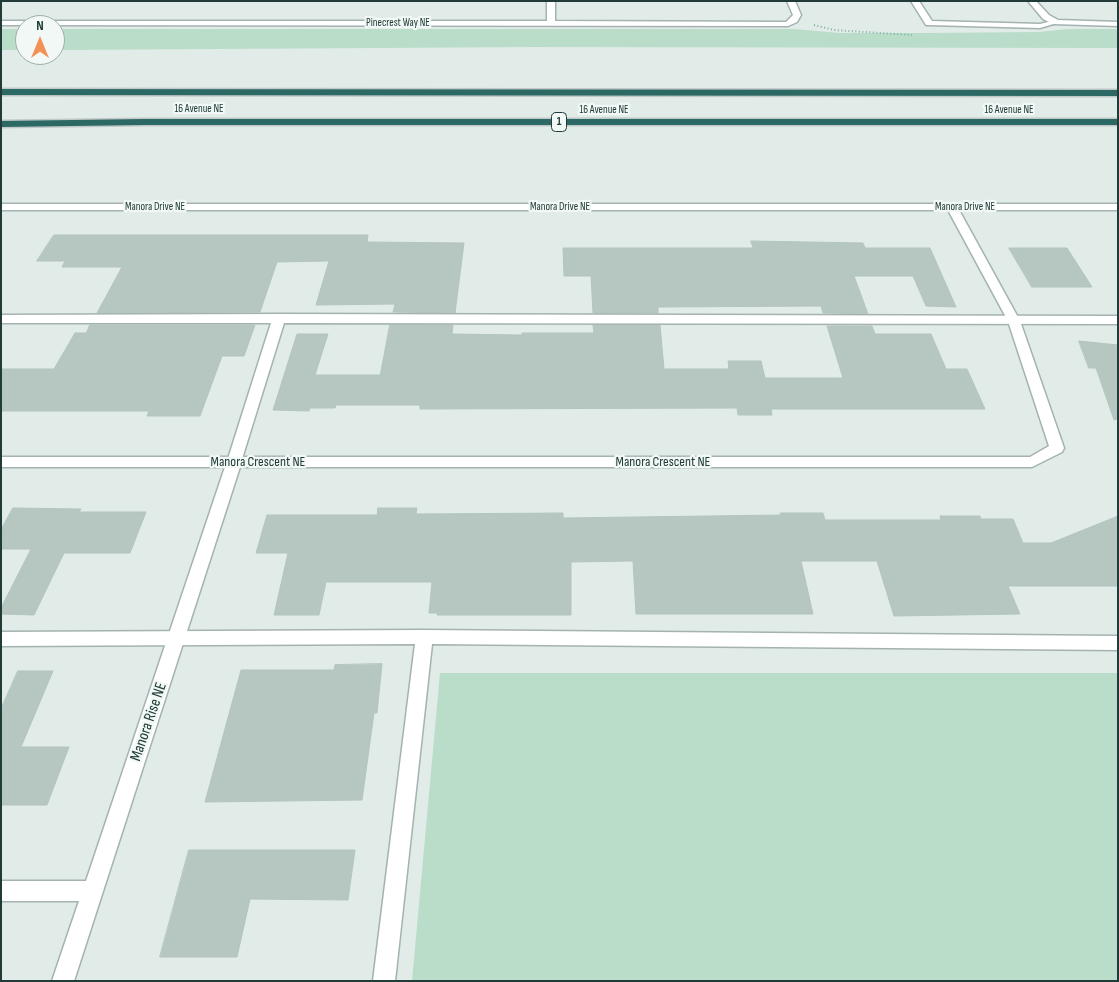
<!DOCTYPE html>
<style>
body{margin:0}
#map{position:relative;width:1119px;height:982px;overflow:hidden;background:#e1ebe8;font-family:"Sofia Sans Condensed",sans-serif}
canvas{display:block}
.frame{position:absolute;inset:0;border:2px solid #213c38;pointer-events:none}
.north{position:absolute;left:15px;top:15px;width:50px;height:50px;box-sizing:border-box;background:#f1f8f5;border:1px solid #9eada9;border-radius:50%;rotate:0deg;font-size:14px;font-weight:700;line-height:20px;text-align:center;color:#213c38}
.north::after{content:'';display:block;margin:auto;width:18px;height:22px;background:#f39257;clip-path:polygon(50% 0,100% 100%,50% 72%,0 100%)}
</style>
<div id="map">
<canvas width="1119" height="982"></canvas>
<div class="frame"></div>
<div class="north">N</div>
</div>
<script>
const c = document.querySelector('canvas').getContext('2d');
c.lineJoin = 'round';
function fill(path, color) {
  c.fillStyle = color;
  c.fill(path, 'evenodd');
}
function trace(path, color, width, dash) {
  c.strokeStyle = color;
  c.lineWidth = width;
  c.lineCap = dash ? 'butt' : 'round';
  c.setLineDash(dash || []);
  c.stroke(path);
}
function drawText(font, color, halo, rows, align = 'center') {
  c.font = font + ' "Sofia Sans Condensed",sans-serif';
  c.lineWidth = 4.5;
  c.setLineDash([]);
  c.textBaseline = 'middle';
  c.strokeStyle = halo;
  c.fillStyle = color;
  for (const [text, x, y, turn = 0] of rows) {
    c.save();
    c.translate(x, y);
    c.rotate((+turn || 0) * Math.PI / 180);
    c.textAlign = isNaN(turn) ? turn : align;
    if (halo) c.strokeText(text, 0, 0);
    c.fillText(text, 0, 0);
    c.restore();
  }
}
fill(new Path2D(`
 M1,29h24v21h-24z
 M55,29h739l45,4h91l109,-1 29,-3h50v19l-583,-1 -480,3z
 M440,673h678v308h-706z`), '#b9ddc8');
const building = new Path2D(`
 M54,235h314l-1,7 97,1 -9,70 -62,-1 2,-8 -79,1 13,-44 -52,1 -17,50 -163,1 25,-46h-60l3,-6h-28z
 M751,241l112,2 2,5h65l26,59 -30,-1 -13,-30h-59l14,38 -45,-1 -2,-7 -163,1v6h-65l-2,-37h-27l-1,-28h190z
 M1009,248h58l25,39h-60z
 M90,325h165l-11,31h-22l-22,60h-53l2,-5h-148v-42h53l21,-36h11z
 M390,325h63l-1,9 70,1v-2h72l-1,-8h67l4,44h65l-1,-8h33l4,17h78l-16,-52h45l3,8h56l15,35h21l18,40h-214l1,6h-34l-1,-7 -317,1v-4h-84l-1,3h-25l-1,3 -36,-1 24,-76h31l-13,41h65z
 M1079,341l39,4v74l-4,1 -18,-52h-7z
 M13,508l68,1 -2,3h67l-16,41h-66l-30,62 -33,-1v-6l30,-59h-30v-19z
 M378,508h39l-1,6 147,-1v5l218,-3 -1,-2h43l2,7h116l-1,-4h40l1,3h32l10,24h28l67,-27v70h-110l12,28 -126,2 -17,-55h-76l12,53h-177l-3,-53 -62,1v53h-134l1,-2h-9l3,-31h-106l-7,33h-45l14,-62h-32l11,-38h110z
 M382,664l-5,49h-3l-12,87 -157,2 36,-132h93l1,-5z
 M18,671h35l-32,76h48l-22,58h-46v-96z
 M189,850h166l-7,50 -98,-1 -13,58h-77z`);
fill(building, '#b6c6c1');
trace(building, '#b3c5c0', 1);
const lane = new Path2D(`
 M911,1h8l13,20 108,3 16,-4 4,2 -20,6 -111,-3h-3z
 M279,314l839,2v8l-834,-1 -43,139 -2,4 -5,1 -5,-1 -2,-4 44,-139h-270v-8z
 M424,630l694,6v14l-686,-6 -37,337h-22l42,-337 -414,2v-14z`);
const street = new Path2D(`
 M547,1h8v20l231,1 7,-7 -6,-14h8l6,14 -4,7 -9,4 -787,-1v-4h546z
 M1028,1h8l13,14 9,5 60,2v4l-65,-2 -10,-5z
 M1,204h1117v6h-159l61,111 44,127 -2,4 -30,15h-792l-166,514h-22l27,-80h-78v-20h85l139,-414h-224v-10h1029l19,-11 -41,-125 -60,-111h-947z`);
const highway = new Path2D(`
 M1,89l1117,1v6l-1117,-1z
 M144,119h974v6h-974l-143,2v-6z`);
trace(lane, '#a4b3b0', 3);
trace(street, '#a4b3b0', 3);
trace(highway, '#c1c8c7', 3);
trace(new Path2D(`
 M814,25l20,5 78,5`), '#81afa7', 2, [1, 2.5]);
fill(lane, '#fff');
fill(street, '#fff');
fill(highway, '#2c6964');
drawText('11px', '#213c38', '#f1f8f5', [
 ["Pinecrest Way NE",398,23],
 ["16 Avenue NE",199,109],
 ["16 Avenue NE",604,110],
 ["16 Avenue NE",1009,110],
 ["Manora Drive NE",155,207],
 ["Manora Drive NE",560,207],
 ["Manora Drive NE",965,207]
]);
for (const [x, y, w] of [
 [559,122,15]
]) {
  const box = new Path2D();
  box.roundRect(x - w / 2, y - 9.5, w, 19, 4);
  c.fillStyle = '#f1f8f5';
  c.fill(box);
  trace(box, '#213c38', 1);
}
drawText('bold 12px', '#213c38', null, [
 ["1",559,122]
]);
drawText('14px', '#213c38', '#f1f8f5', [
 ["Manora Crescent NE",258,462],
 ["Manora Crescent NE",663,462]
]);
drawText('16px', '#213c38', '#f1f8f5', [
 ["Manora Rise NE",149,722,-71]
]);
</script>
